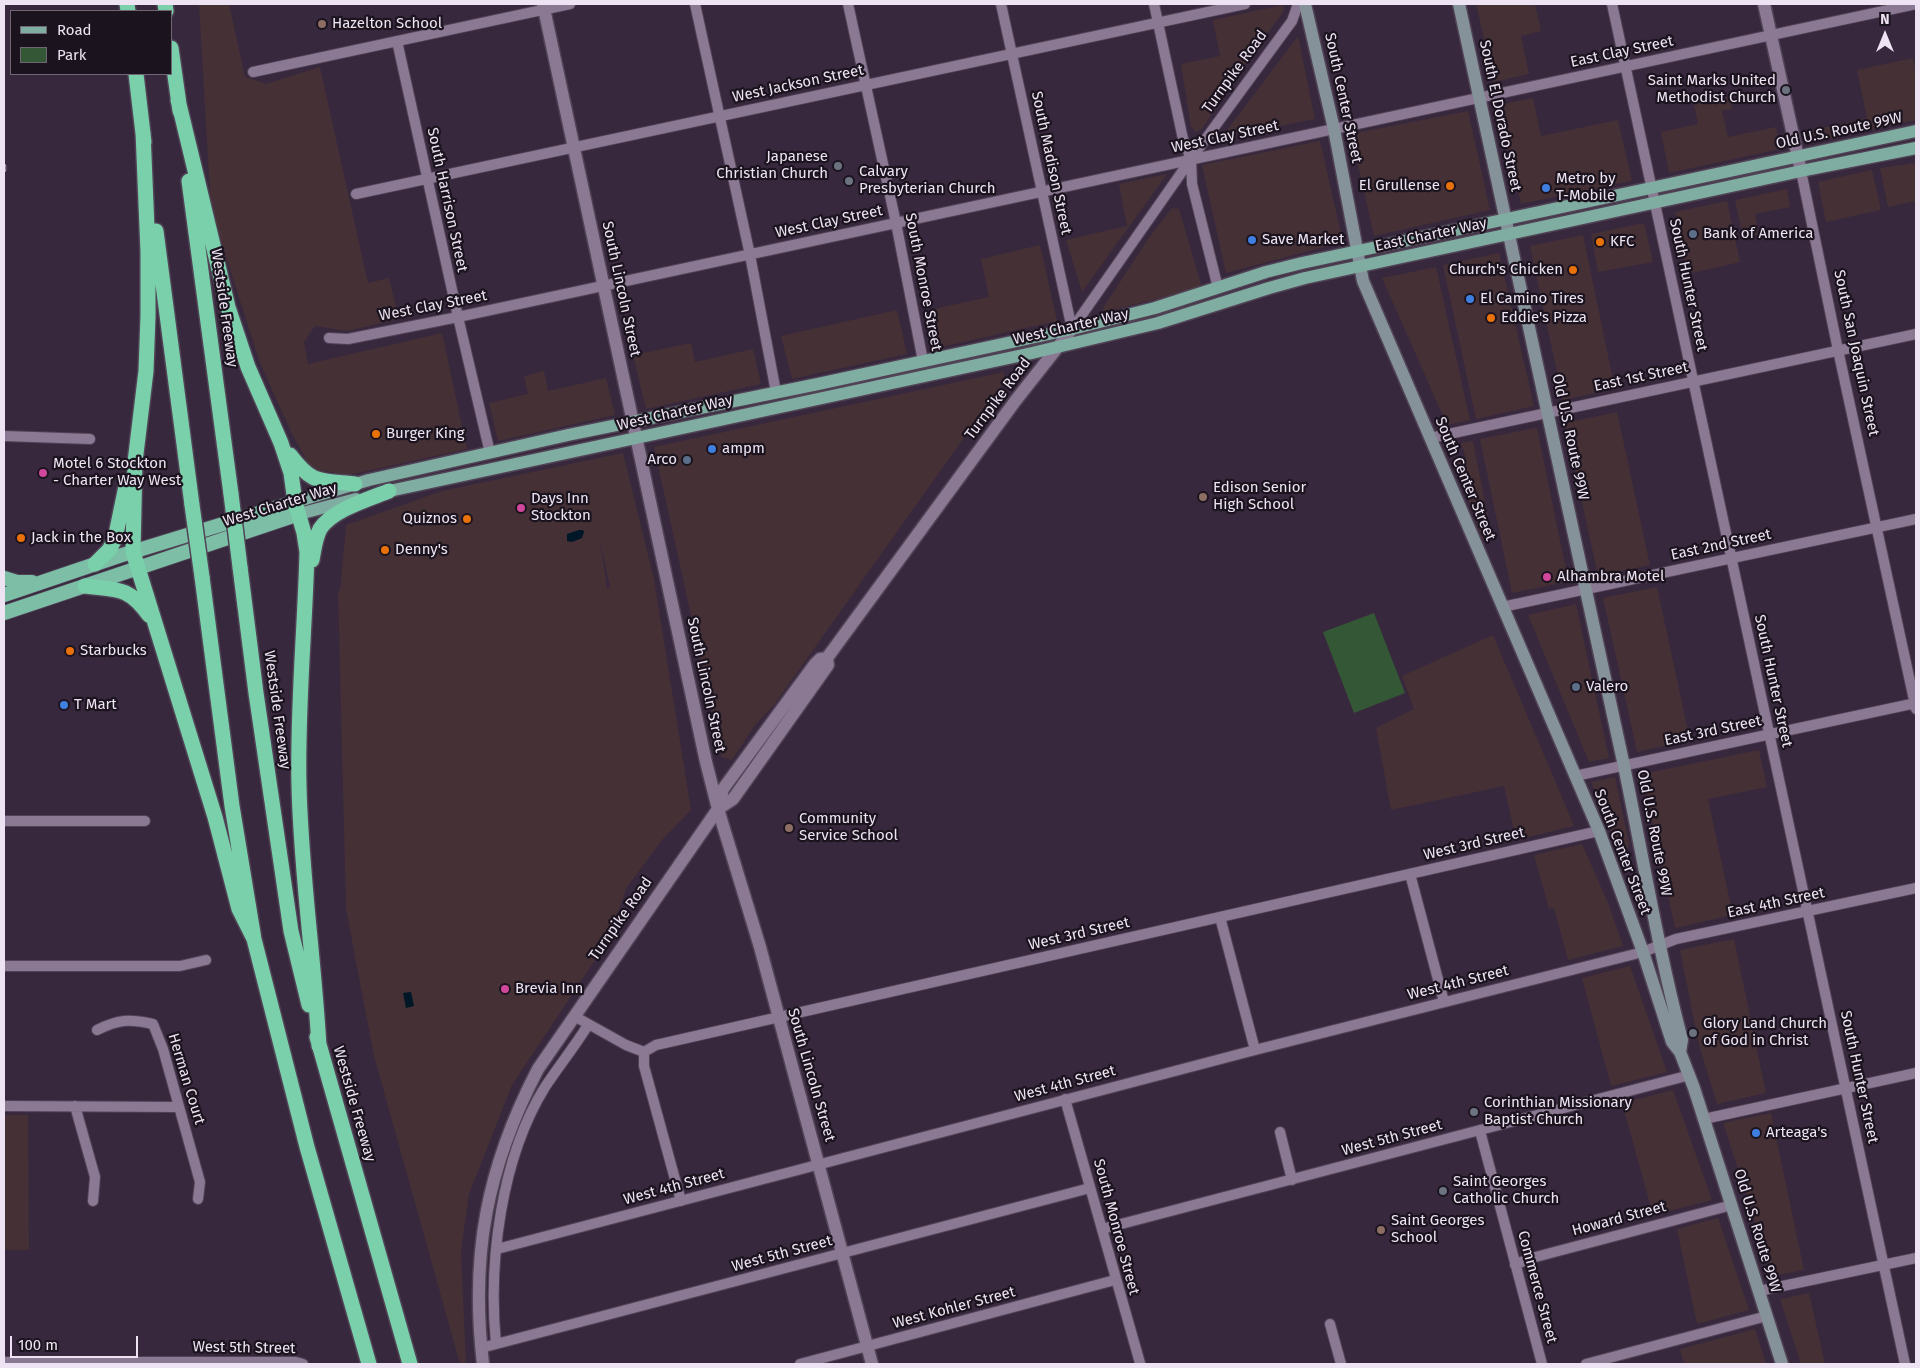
<!DOCTYPE html>
<style>
body{margin:0}
#map{position:relative;width:1920px;height:1368px;overflow:hidden;background:#38283e;font-family:"Fira Sans",sans-serif}
canvas{display:block}
.frame{position:absolute;inset:0;border:5px solid #ede3f2;pointer-events:none}
.legend{position:absolute;left:10px;top:10px;width:162px;height:65px;box-sizing:border-box;background:#1b141e;border:1px solid #6f6773;margin:0;padding:6px 9px;list-style:none;font-size:15px;color:#ede3f2}
.legend li{display:flex;align-items:center;gap:10px;height:25px}
.legend b{width:25px;border:1px solid #6f6773}
.north{position:absolute;left:1860px;top:10px;width:50px;height:50px;-webkit-text-stroke:4px #1b141e;paint-order:stroke;rotate:0deg;font-size:14px;font-weight:700;line-height:20px;text-align:center;color:#ede3f2}
.north::after{content:'';display:block;margin:auto;width:18px;height:22px;background:#ede3f2;clip-path:polygon(50% 0,100% 100%,50% 72%,0 100%)}
.scale{position:absolute;left:10px;top:1336px;width:128px;height:22px;box-sizing:border-box;border:2px solid #ede3f2;border-top:0;padding-left:6px;font-size:15px;line-height:18px;white-space:nowrap;color:#ede3f2;-webkit-text-stroke:4px #1b141e;paint-order:stroke}
</style>
<div id="map">
<canvas width="1920" height="1368"></canvas>
<div class="frame"></div>
<ul class="legend">
<li><b style="height:6px;background:#80ada1"></b>Road</li>
<li><b style="height:14px;background:#345735"></b>Park</li>
</ul>
<div class="north">N</div>
<div class="scale">100 m</div>
</div>
<script>
const c = document.querySelector('canvas').getContext('2d');
c.lineJoin = 'round';
function fill(path, color) {
  c.fillStyle = color;
  c.fill(path, 'evenodd');
}
function trace(path, color, width, dash) {
  c.strokeStyle = color;
  c.lineWidth = width;
  c.lineCap = dash ? 'butt' : 'round';
  c.setLineDash(dash || []);
  c.stroke(path);
}
function drawText(font, color, halo, rows, align = 'center') {
  c.font = font + ' "Fira Sans",sans-serif';
  c.lineWidth = 4.5;
  c.setLineDash([]);
  c.textBaseline = 'middle';
  c.strokeStyle = halo;
  c.fillStyle = color;
  for (const [text, x, y, turn = 0] of rows) {
    c.save();
    c.translate(x, y);
    c.rotate((+turn || 0) * Math.PI / 180);
    c.textAlign = isNaN(turn) ? turn : align;
    if (halo) c.strokeText(text, 0, 0);
    c.fillText(text, 0, 0);
    c.restore();
  }
}
fill(new Path2D(`
 M199,4h30l16,73 21,7 54,-17 48,216 21,-5 10,41 -52,12 -32,-5 -11,16 4,22 134,-31 25,116 -118,26 -38,-6 -19,-35 -32,-71 -49,-153z
 M1476,4h59l6,27 -20,5 8,38 -35,8z
 M1283,5l1,6 -32,43 -50,75 -6,3 -5,-5 -10,-63 39,-8 -7,-36z
 M1298,36l17,83 -93,18z
 M1913,58l3,16v46l-105,23 -3,-12 59,-13 -10,-48z
 M1729,97l3,12 -10,2 6,26 48,-10 4,22 -111,24 -8,-41 37,-8 -4,-20z
 M1533,98l8,38 77,-16 14,61 -111,23 -23,-99z
 M1468,111l22,99 -116,26 -23,-102z
 M1320,141l23,101 -117,31 -24,-108z
 M1916,163v38l-28,6 -8,-39z
 M1872,170l9,40 -55,12 -8,-40z
 M1167,174l-54,75 -31,43 -16,-52 61,-14 -8,-42z
 M1787,189l3,18 -35,7 4,20 -16,4 -8,-38z
 M1727,201l13,61 -52,12 -13,-62z
 M1172,208l7,1 22,75 -4,5 -93,23 -1,-4 45,-69z
 M1644,223l9,39 -55,10 -7,-38z
 M1583,235l32,154 -52,11 -33,-154z
 M1040,245l17,76 -120,27 -8,-38 60,-13 -8,-38z
 M1499,253l35,153 -58,13 -33,-154z
 M1436,267l34,153 -23,5 -65,-147z
 M897,310l10,44 -115,25 -11,-43z
 M691,343l4,19 58,-13 8,35 -115,25 -13,-54z
 M544,371l4,20 58,-13 9,37 -117,26 -9,-38 39,-9 -4,-18z
 M1004,372l1,8 -231,325 -19,20 -23,35 -10,-3 -68,-310z
 M1617,412l33,153 -52,11 -33,-153z
 M1535,428h2l31,151 -2,3 -54,11 -32,-154z
 M1473,441l19,97 -10,2 -27,-80 11,-2 -5,-15z
 M623,453l31,126 37,231 -29,30 -35,47 -20,55 -95,143 -43,109 -8,56 5,114h-6l-86,-308 -28,-147 -8,-318h2l6,-66 96,-34zM600,540l10,47 -2,1h-1z
 M1657,587l33,153 -53,12 -34,-154z
 M1576,604l33,154 -20,4 -61,-147z
 M1493,635l66,155 15,36 -58,14 -12,-54 -113,24 -15,-82 38,-19 -12,-33z
 M1759,750l8,37 -59,12 25,116 -58,13 -33,-154z
 M1615,777l14,66 -1,6 -9,2 -28,-69z
 M1582,844l27,61 14,41 -55,14 -14,-52 -5,1 -15,-54z
 M1734,939l32,154 -49,11 -18,-59 -19,-95z
 M1630,966l37,106 -56,14 -29,-108z
 M1673,1090l39,110 -59,15 -31,-112z
 M1771,1113l33,157 -31,6 -50,-153z
 M4,1115h24l1,135h-25z
 M1718,1218l31,92 -52,14 -20,-95z
 M1809,1293l16,71h-24l-21,-65z
 M1755,1329l11,35h-82l-4,-15z`), '#443035');
fill(new Path2D(`
 M1374,613l31,80 -51,20 -31,-81z`), '#345735');
fill(new Path2D(`
 M579,530h4l1,2 -2,6 -10,4 -5,-1v-7z
 M411,992l3,14 -8,2 -3,-15z`), '#001727');
const minor = new Path2D(`
 M695,4l55,251 26,137
 M848,4l48,219 27,138
 M1001,4l71,325
 M1154,4l29,135 8,20 1,25 26,104
 M1612,4l293,1360
 M397,41l61,276 32,136
 M253,72l317,-68
 M1801,171l37,179 78,359
 M356,194l889,-190
 M1072,329l119,-170 101,-138 6,-17
 M329,338l19,1 110,-22 1458,-313
 M4,436l86,3
 M1430,438l486,-104
 M1502,607l414,-88
 M1575,776l341,-73
 M4,821h141
 M1410,874l34,128
 M1220,917l35,133
 M4,966h176l26,-6
 M574,1016l52,29 18,7 12,-7 943,-214
 M97,1030c22,-11 32,-11 56,-6l10,25 37,133 -2,17
 M644,1052v14l37,135
 M1065,1099l75,264
 M4,1106l175,1
 M75,1106l20,71 -2,24
 M1704,1119l212,-46
 M1480,1131l62,233
 M1280,1132l12,48
 M1102,1229l588,-154
 M497,1249l758,-199 388,-98 33,-13 240,-51
 M1515,1265l13,-6 204,-54
 M1759,1291l157,-33
 M1330,1324l11,40
 M496,1344c-8,-82 5,-186 49,-257 14,-21 30,-41 43,-62
 M481,1348l609,-160
 M4,1362h292l7,2
 M800,1364l315,-84
 M1586,1364l181,-48`);
const tertiary = new Path2D(`
 M543,4l163,758 12,47 42,138 112,417
 M1764,4l37,167
 M718,809l15,-10 95,-134 -1,-7 189,-258 56,-71
 M483,1364c-13,-109 4,-197 55,-295l180,-260 5,-20 92,-125 5,-5 7,-1`);
const secondary = new Path2D(`
 M1305,4l29,125 29,152 236,550 44,121 29,90 8,10 14,36 88,276
 M1459,4l165,762c19,91 34,183 58,274l-2,12`);
const primary = new Path2D(`
 M380,493l652,-140 126,-30 111,-35 36,-10 496,-107 115,-23
 M295,502l74,-22 199,-45 250,-51 254,-55 83,-21 111,-36 36,-9 614,-132
 M299,514l57,-15`);
const trunk = new Path2D(`
 M4,578l13,4h15
 M4,595l115,-39 176,-54
 M4,613l295,-99`);
const motorway = new Path2D(`
 M127,4l1,7
 M165,4l1,7
 M171,48l9,63
 M136,74l8,68
 M178,100l50,207 20,60 33,76 10,30 4,29 9,31 3,19c-2,78 -10,156 -8,234 2,88 15,172 20,260
 M143,132l5,120v64l-2,55 -11,91 -2,90 82,265 24,92 15,30
 M189,181l42,313
 M156,231l36,274
 M290,455c23,30 29,25 65,29
 M312,560c2,-11 3,-21 8,-31 12,-19 49,-30 69,-38
 M95,564l14,-14 6,-11 11,-53
 M240,567l16,126 35,238 18,74
 M202,577l30,229 22,133 53,208 62,217
 M85,586c32,4 43,0 64,29
 M317,1037l93,327`);
trace(minor, '#504356', 12);
trace(tertiary, '#504356', 15);
trace(secondary, '#504356', 15);
trace(primary, '#504356', 15);
trace(trunk, '#504356', 16);
trace(motorway, '#504356', 18);
trace(minor, '#8b7893', 10);
trace(tertiary, '#8b7893', 12);
trace(secondary, '#86929a', 12);
trace(primary, '#80ada1', 12);
trace(trunk, '#7cbea6', 14);
trace(motorway, '#79d0ab', 15);
const rail = new Path2D(`
 M4,166v4`);
trace(rail, '#afa3b4', 4.5);
trace(rail, '#1b141e', 2.5, [8]);
const motorwayBridge = new Path2D(`
 M231,494l9,73
 M192,505l10,72`);
trace(motorwayBridge, '#504356', 18, []);
trace(motorwayBridge, '#79d0ab', 15);
for (const [x, y, r, color] of [
 [322,24,5,"#8d6e63"],
 [1786,90,5,"#6b7280"],
 [838,166,5,"#6b7280"],
 [849,181,5,"#6b7280"],
 [1450,186,5,"#e8710a"],
 [1546,188,5,"#3f7fe0"],
 [1693,234,5,"#5c6f8a"],
 [1252,240,5,"#3f7fe0"],
 [1600,242,5,"#e8710a"],
 [1573,270,5,"#e8710a"],
 [1470,299,5,"#3f7fe0"],
 [1491,318,5,"#e8710a"],
 [376,434,5,"#e8710a"],
 [712,449,5,"#3f7fe0"],
 [687,460,5,"#5c6f8a"],
 [43,473,5,"#d1479c"],
 [1203,497,5,"#8d6e63"],
 [521,508,5,"#d1479c"],
 [467,519,5,"#e8710a"],
 [21,538,5,"#e8710a"],
 [385,550,5,"#e8710a"],
 [1547,577,5,"#d1479c"],
 [70,651,5,"#e8710a"],
 [1576,687,5,"#5c6f8a"],
 [64,705,5,"#3f7fe0"],
 [789,828,5,"#8d6e63"],
 [505,989,5,"#d1479c"],
 [1693,1033,5,"#6b7280"],
 [1474,1112,5,"#6b7280"],
 [1756,1133,5,"#3f7fe0"],
 [1443,1191,5,"#6b7280"],
 [1381,1230,5,"#8d6e63"]
]) {
  const dot = new Path2D();
  dot.arc(x, y, r, 0, 2 * Math.PI);
  c.fillStyle = color;
  c.fill(dot);
  trace(dot, '#1b141e', 2);
}
drawText('15px', '#ede3f2', '#1b141e', [
 ["Hazelton School",332,24],
 ["Saint Marks United",1776,81,"right"],
 ["Methodist Church",1776,98,"right"],
 ["Japanese",828,157,"right"],
 ["Christian Church",828,174,"right"],
 ["Calvary",859,172],
 ["Presbyterian Church",859,189],
 ["Metro by",1556,179],
 ["T-Mobile",1556,196],
 ["El Grullense",1440,186,"right"],
 ["Bank of America",1703,234],
 ["Save Market",1262,240],
 ["KFC",1610,242],
 ["Church's Chicken",1563,270,"right"],
 ["El Camino Tires",1480,299],
 ["Eddie's Pizza",1501,318],
 ["Burger King",386,434],
 ["ampm",722,449],
 ["Arco",677,460,"right"],
 ["Motel 6 Stockton",53,464],
 ["- Charter Way West",53,481],
 ["Edison Senior",1213,488],
 ["High School",1213,505],
 ["Days Inn",531,499],
 ["Stockton",531,516],
 ["Quiznos",457,519,"right"],
 ["Jack in the Box",31,538],
 ["Denny's",395,550],
 ["Alhambra Motel",1557,577],
 ["Starbucks",80,651],
 ["Valero",1586,687],
 ["T Mart",74,705],
 ["Community",799,819],
 ["Service School",799,836],
 ["Brevia Inn",515,989],
 ["Glory Land Church",1703,1024],
 ["of God in Christ",1703,1041],
 ["Corinthian Missionary",1484,1103],
 ["Baptist Church",1484,1120],
 ["Arteaga's",1766,1133],
 ["Saint Georges",1453,1182],
 ["Catholic Church",1453,1199],
 ["Saint Georges",1391,1221],
 ["School",1391,1238]
], 'left');
drawText('15px', '#ede3f2', '#1b141e', [
 ["East Clay Street",1622,52,-12],
 ["Turnpike Road",1235,72,-54],
 ["West Jackson Street",798,84,-12],
 ["South Center Street",1343,98,78],
 ["South El Dorado Street",1500,116,78],
 ["Old U.S. Route 99W",1839,131,-12],
 ["West Clay Street",1225,137,-12],
 ["South Madison Street",1051,163,78],
 ["South Harrison Street",447,200,78],
 ["West Clay Street",829,222,-12],
 ["East Charter Way",1431,235,-12],
 ["South Monroe Street",923,282,79],
 ["South Hunter Street",1688,285,78],
 ["South Lincoln Street",621,289,78],
 ["West Clay Street",433,306,-11],
 ["Westside Freeway",224,308,82],
 ["West Charter Way",1071,327,-13],
 ["South San Joaquin Street",1856,353,78],
 ["East 1st Street",1641,377,-12],
 ["Turnpike Road",998,399,-53],
 ["West Charter Way",675,413,-13],
 ["Old U.S. Route 99W",1570,437,78],
 ["South Center Street",1465,479,67],
 ["West Charter Way",280,505,-17],
 ["East 2nd Street",1721,545,-12],
 ["South Hunter Street",1773,681,78],
 ["South Lincoln Street",706,685,78],
 ["Westside Freeway",277,710,82],
 ["East 3rd Street",1713,731,-12],
 ["Old U.S. Route 99W",1654,833,79],
 ["West 3rd Street",1474,844,-13],
 ["South Center Street",1622,852,69],
 ["East 4th Street",1776,903,-12],
 ["Turnpike Road",621,919,-55],
 ["West 3rd Street",1079,934,-13],
 ["West 4th Street",1458,983,-14],
 ["South Lincoln Street",811,1075,74],
 ["South Hunter Street",1859,1077,78],
 ["Herman Court",186,1079,73],
 ["West 4th Street",1065,1084,-15],
 ["Westside Freeway",354,1104,74],
 ["West 5th Street",1392,1138,-15],
 ["West 4th Street",674,1187,-15],
 ["Howard Street",1619,1219,-15],
 ["South Monroe Street",1116,1227,75],
 ["Old U.S. Route 99W",1757,1231,73],
 ["West 5th Street",782,1254,-15],
 ["Commerce Street",1537,1287,75],
 ["West Kohler Street",954,1308,-15],
 ["West 5th Street",244,1348,1]
]);
</script>
